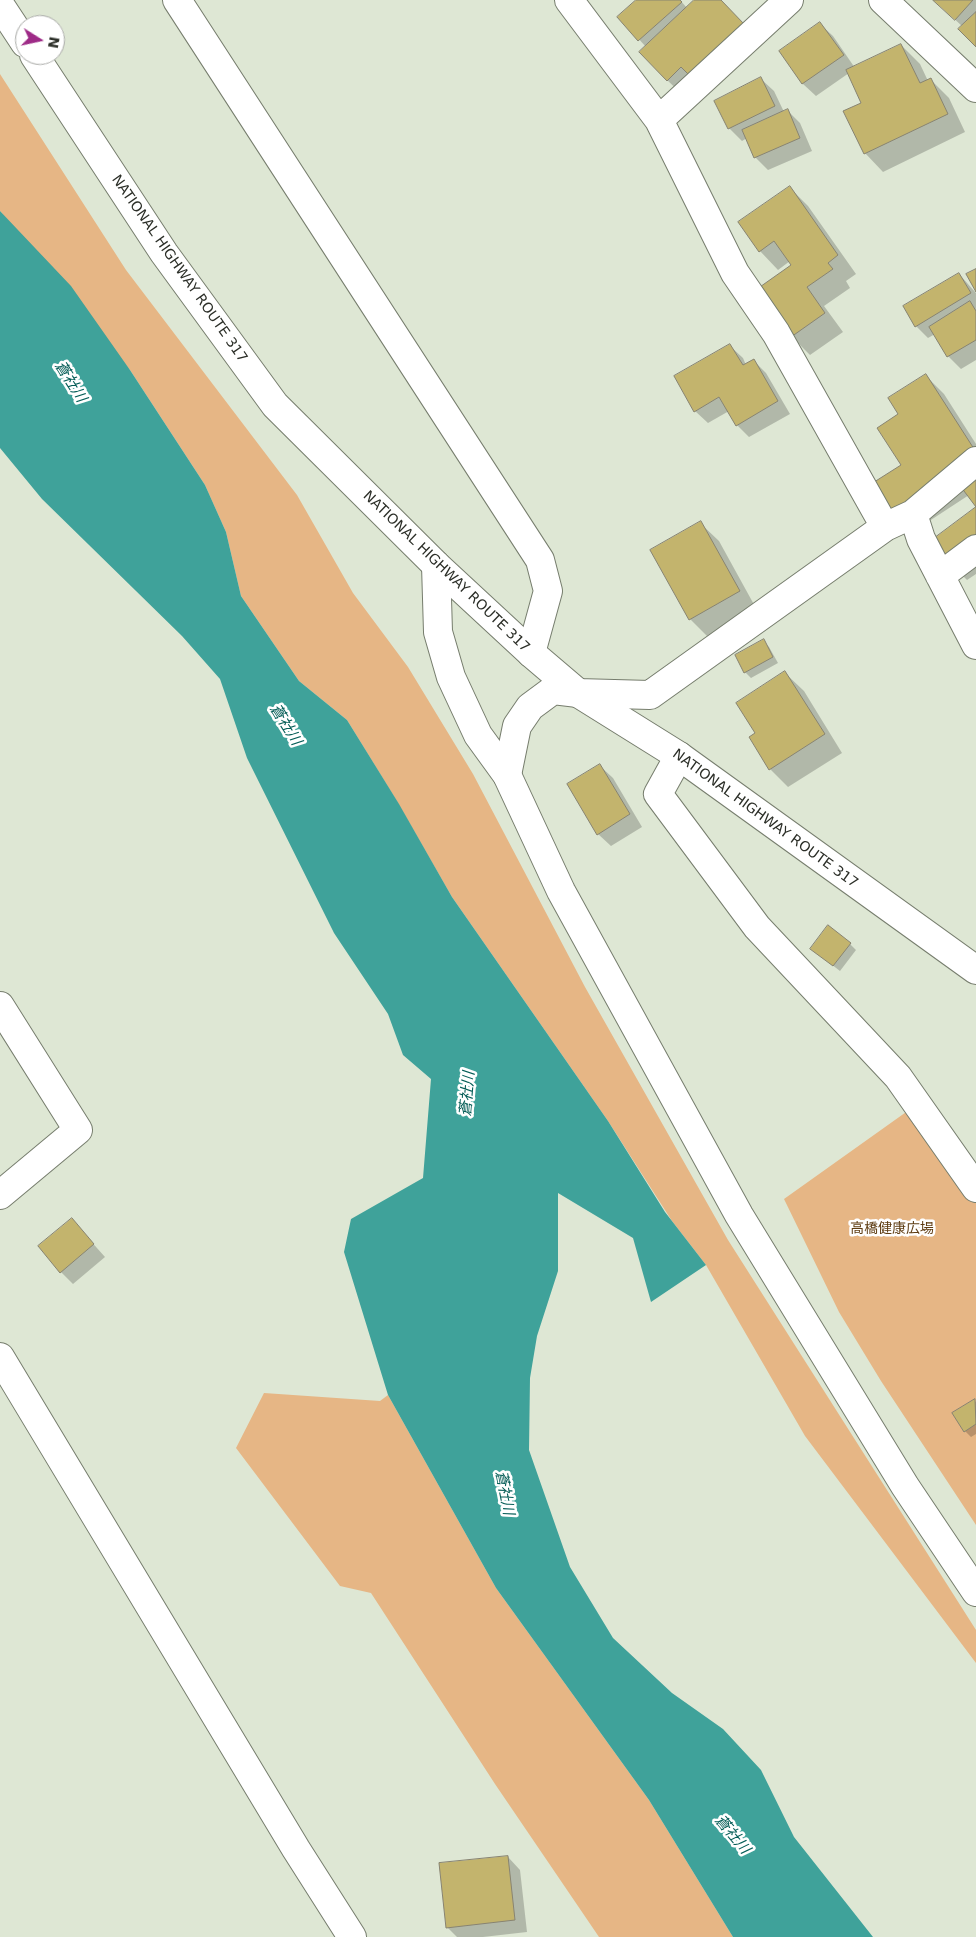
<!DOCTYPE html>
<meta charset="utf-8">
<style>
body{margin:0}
#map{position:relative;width:976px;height:1937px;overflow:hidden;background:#dee7d4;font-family:"DejaVu Sans",sans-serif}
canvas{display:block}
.north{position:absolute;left:15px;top:15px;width:50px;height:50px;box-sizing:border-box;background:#fff;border:1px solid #abaca9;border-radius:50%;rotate:100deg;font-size:14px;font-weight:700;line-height:20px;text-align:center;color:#2c2f28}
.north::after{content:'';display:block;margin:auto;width:18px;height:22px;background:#9e2b87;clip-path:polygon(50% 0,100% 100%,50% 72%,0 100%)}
</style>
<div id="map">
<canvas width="976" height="1937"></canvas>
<div class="north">N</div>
</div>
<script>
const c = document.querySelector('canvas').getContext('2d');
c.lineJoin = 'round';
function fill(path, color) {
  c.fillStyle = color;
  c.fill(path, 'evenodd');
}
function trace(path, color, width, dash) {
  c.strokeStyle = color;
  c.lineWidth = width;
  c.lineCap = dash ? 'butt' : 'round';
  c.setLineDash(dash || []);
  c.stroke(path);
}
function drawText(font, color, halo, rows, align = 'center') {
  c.font = font + ' "DejaVu Sans","Noto Sans JP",sans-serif';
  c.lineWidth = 5;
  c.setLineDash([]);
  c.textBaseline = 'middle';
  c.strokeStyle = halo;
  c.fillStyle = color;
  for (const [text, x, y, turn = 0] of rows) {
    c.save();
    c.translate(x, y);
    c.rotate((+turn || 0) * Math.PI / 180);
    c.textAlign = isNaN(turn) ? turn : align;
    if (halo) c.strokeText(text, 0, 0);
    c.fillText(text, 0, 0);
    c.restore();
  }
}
fill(new Path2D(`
 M0,74l126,196 171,225 56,98 55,74 65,107 112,213 143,253 248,390v33l-171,-227 -99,-171 -34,-44 -64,-100 -156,-224 -57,-99 -48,-78 -48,-39 -58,-85 -15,-64 -21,-47 -75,-115 -130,-159z
 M909,1110l29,36 38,57v322l-95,-144 -42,-69 -55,-113z
 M264,1393l116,8 8,-6 108,193 153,212 84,137h-134l-104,-153 -124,-191 -31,-7 -104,-138z`), '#e6b685');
fill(new Path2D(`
 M0,211l71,75 59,84 75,115 21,47 15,64 58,85 48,39 52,84 53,93 156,224 57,91 41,53 -55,37 -18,-64 -75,-45v78l-21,65 -7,42 -1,72 41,117 43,71 59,55 51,36 38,41 33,67 79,100h-140l-84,-137 -153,-212 -108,-193 -44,-143 7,-33 72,-41 8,-99 -28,-24 -15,-41 -54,-81 -87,-175 -27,-79 -38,-43 -140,-137 -42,-51z`), '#3fa29a');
fill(new Path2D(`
 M637,0h43l7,8 9,-8h24l41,44 -52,49 -9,-8 -14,13 -19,-18 -21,-33 -27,-30z
 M934,0h42v46l-13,-19z
 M820,24l13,12 22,32 46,-23 19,19 8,17 3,-1 18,18 16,34 -82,40 -18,-19 -2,-50 -14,-30 -33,23 -13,-12 -22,-32z
 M761,79l13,12 10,21 4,-1 12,12 12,28 -44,19 -12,-12 -9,-20 -5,3 -13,-13 -13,-27z
 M790,188l18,18 48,68 -10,7 4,7 -26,18 19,26 -33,23 -18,-18 1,-72 -3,-4 -12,9 -18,-19z
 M959,274l17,19v67l-15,9 -13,-13 -13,-22 -7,4 -12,-12z
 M730,346l13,12 3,7 8,-4 12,12 24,41 -41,23 -12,-12 -8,-14 -21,12 -13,-12z
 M925,375l19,19 32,50v61l-7,-10 -58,38 -8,-68 -3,-50z
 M976,509v65l-9,6 -18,-18z
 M700,523l19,18 38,69 -48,28 -19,-19z
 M763,641l6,6 9,16 -27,15 -6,-6z
 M785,673l19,18 38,62 -54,34 -18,-18 -14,-36z
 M600,766l13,12 29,49 -31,19 -13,-12z
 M850,944l6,6 -16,21 -22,-17z
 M72,1220l33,37 -32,27 -12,-12z
 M974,1401l2,1v32l-5,3 -6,-6z
 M508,1857l12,13 7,62 -44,5h-26l-10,-10z`), '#0003');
const building = new Path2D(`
 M636,0h44l2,2 -44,39 -21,-24z
 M694,0h27l23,24 -54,52 -9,-9 -14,14 -28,-29z
 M933,0h40l-18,20z
 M976,12v35l-18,-18z
 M820,22l24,33 -42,29 -23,-33z
 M901,44l19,39 11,-5 17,36 -84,40 -21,-43 18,-8 -15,-33z
 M761,77l14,29 -47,23 -14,-28z
 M788,109l12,29 -46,20 -12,-28z
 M790,186l48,69 -10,8 5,6 -26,18 18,26 -34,24 -34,-48 34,-24 -17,-24 -15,11 -21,-30z
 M976,269v23l-10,-18z
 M959,273l12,20 -56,34 -12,-21z
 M970,301l6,10v29l-29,17 -18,-30z
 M730,344l13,21 11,-6 24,42 -42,25 -17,-29 -25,15 -20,-36z
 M926,374l50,78 -85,63 -20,-31 30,-19 -24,-37 21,-14 -10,-16z
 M976,470v37l-18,-24z
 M976,507v35l-28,20 -16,-22z
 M701,521l39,70 -51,29 -39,-70z
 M764,639l9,18 -29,16 -9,-18z
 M785,671l40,63 -56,36 -20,-33 6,-4 -19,-30z
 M600,764l30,50 -33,21 -30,-51z
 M828,925l23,18 -18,23 -23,-17z
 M72,1218l22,26 -34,29 -22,-27z
 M975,1399l1,25 -12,8 -12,-19z
 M508,1856l7,64 -69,8 -7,-65z`);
fill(building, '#c3b46d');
trace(building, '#878371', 1);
const minor = new Path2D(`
 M177,0l363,560 8,31 -17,62
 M569,0l90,120 76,153 41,60 109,194
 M883,0l93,88
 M659,120l130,-120
 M913,514l8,25 55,106
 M940,576l36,-27
 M679,756l-21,38 99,133 141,150 78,111
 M507,775l10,-49 13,-19 23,-17 25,3 72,2 235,-168 28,-13 63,-53
 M0,1006l78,124 -78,65
 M0,1357l296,492 56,88`);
const tertiary = new Path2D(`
 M436,565l2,67 13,45 27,58 29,40 54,116 178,324 166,271 71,106`);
const trunk = new Path2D(`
 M0,5l25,38
 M34,55l130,198 111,152 161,160 95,88 47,40 101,63 297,214`);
trace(minor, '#767d6d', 30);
trace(tertiary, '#767d6d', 30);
trace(trunk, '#767d6d', 30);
trace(minor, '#fff', 28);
trace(tertiary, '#fff', 28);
trace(trunk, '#fff', 28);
drawText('14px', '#2c2f28', '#fff', [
 ["NATIONAL HIGHWAY ROUTE 317",179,269,55],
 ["NATIONAL HIGHWAY ROUTE 317",446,572,44],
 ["NATIONAL HIGHWAY ROUTE 317",765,819,36]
]);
drawText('14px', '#5e3c12', '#fff', [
 ["高橋健康広場",892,1229]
]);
drawText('italic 15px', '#055d57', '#fff', [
 ["蒼社川",70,382,58],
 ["蒼社川",285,725,58],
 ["蒼社川",468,1094,-85],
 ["蒼社川",504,1493,79],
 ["蒼社川",732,1835,50]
]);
</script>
